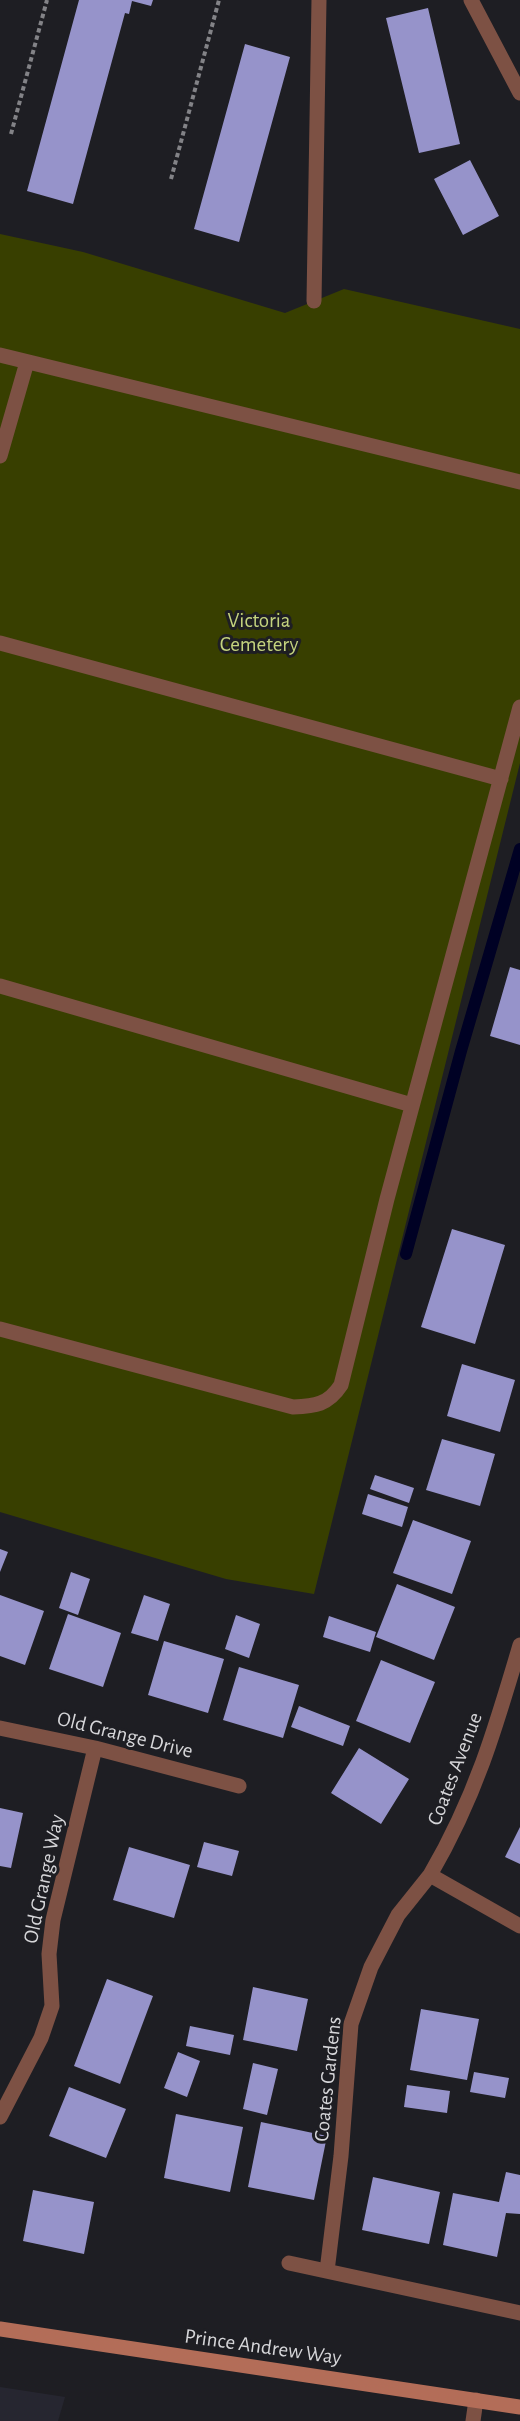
<!DOCTYPE html>
<style>
body{margin:0}
canvas{display:block;background:#1e1e23}
</style>
<canvas width="520" height="2421"></canvas>
<script>
const c = document.querySelector('canvas').getContext('2d');
c.lineJoin = 'round';
function fill(path, color) {
  c.fillStyle = color;
  c.fill(path, 'evenodd');
}
function trace(path, color, width, dash) {
  c.strokeStyle = color;
  c.lineWidth = width;
  c.lineCap = dash ? 'butt' : 'round';
  c.setLineDash(dash || []);
  c.stroke(path);
}
function drawText(font, color, halo, rows, align = 'center') {
  c.font = font + ' "Alegreya Sans",sans-serif';
  c.lineWidth = 6;
  c.setLineDash([]);
  c.textBaseline = 'middle';
  c.strokeStyle = halo;
  c.fillStyle = color;
  for (const [text, x, y, turn = 0] of rows) {
    c.save();
    c.translate(x, y);
    c.rotate((+turn || 0) * Math.PI / 180);
    c.textAlign = isNaN(turn) ? turn : align;
    if (halo) c.strokeText(text, 0, 0);
    c.fillText(text, 0, 0);
    c.restore();
  }
}
fill(new Path2D(`
 M0,2387l65,10 -7,24h-58z`), '#262630');
fill(new Path2D(`
 M0,234l83,18 202,61 59,-24 176,40v434l-206,831 -88,-15 -226,-67z`), '#383f00');
trace(new Path2D(`
 M406,1254l55,-203 59,-202`), '#000124', 12);
fill(new Path2D(`
 M79,0h74l-2,6 -19,-5 -3,13 -4,-1 -52,191 -46,-13z
 M428,8l32,136 -41,9 -33,-135z
 M245,44l45,13 -51,185 -45,-13z
 M470,160l29,56 -36,19 -29,-56z
 M510,967l10,3v75l-30,-9z
 M452,1229l53,16 -30,99 -54,-17z
 M462,1364l53,16 -15,52 -53,-16z
 M442,1439l53,15 -15,52 -54,-16z
 M375,1475l39,13 -5,15 -39,-14z
 M368,1494l40,13 -6,20 -40,-13z
 M413,1520l58,21 -19,53 -59,-21z
 M0,1549l8,3 -8,20z
 M71,1572l19,7 -12,36 -19,-7z
 M397,1584l58,23 -21,53 -58,-23z
 M0,1595l44,16 -19,54 -25,-9z
 M144,1595l26,9 -12,37 -27,-8z
 M68,1614l53,19 -18,54 -54,-18z
 M236,1615l24,9 -11,34 -24,-9z
 M329,1616l47,16 -6,20 -47,-15z
 M164,1641l60,18 -16,54 -60,-18z
 M381,1660l54,22 -25,61 -54,-22z
 M239,1667l60,18 -16,53 -60,-18z
 M299,1706l51,20 -7,20 -52,-19z
 M359,1748l50,31 -28,45 -50,-31z
 M0,1808l23,5 -12,55 -11,-2z
 M520,1827v37l-15,-7z
 M204,1842l35,9 -7,25 -35,-9z
 M129,1847l61,18 -16,53 -61,-18z
 M107,1979l46,17 -33,88 -46,-18z
 M253,1987l55,12 -11,52 -54,-11z
 M421,2009l58,10 -12,61 -57,-10z
 M190,2026l44,9 -4,20 -44,-9z
 M178,2052l22,9 -13,36 -23,-9z
 M253,2063l25,6 -11,46 -24,-6z
 M474,2072l35,6 -4,20 -35,-6z
 M407,2085l43,6 -3,22 -43,-6z
 M69,2087l57,22 -20,49 -57,-22z
 M176,2114l67,13 -13,65 -66,-14z
 M261,2122l66,14 -13,64 -66,-13z
 M506,2172l14,3v39l-14,-1 -9,44 -54,-12 10,-52 46,9z
 M373,2177l67,15 -11,52 -67,-14z
 M33,2190l61,12 -10,52 -61,-13z`), '#9693ca');
trace(new Path2D(`
 M11,134l36,-134
 M171,179l48,-179`), '#838387', 4, [4.5, 3]);
trace(new Path2D(`
 M314,301l5,-301
 M0,355l520,127
 M0,456l27,-94
 M0,643l501,136
 M0,986l412,119
 M0,1329l293,78c22,-1 35,-2 48,-22l46,-186 133,-492`), '#7d5144', 15);
trace(new Path2D(`
 M471,0l49,93
 M520,1645c-25,85 -45,153 -90,230l90,51
 M0,1728l95,20 144,38
 M0,2117l41,-79 11,-32 -3,-52 4,-34 42,-172
 M289,2263l231,50
 M327,2271l14,-115 10,-132 20,-57 27,-52 32,-40
 M473,2421l3,-21`), '#7d5144', 15);
trace(new Path2D(`
 M0,2329l520,78`), '#b36d58', 15);
drawText('21px', '#c4d37e', '#1e1e23', [
 ["Victoria",259,621],
 ["Cemetery",259,645]
]);
drawText('21px', '#d6d6d9', '#1e1e23', [
 ["Old Grange Drive",125,1735,14],
 ["Coates Avenue",455,1769,-69],
 ["Old Grange Way",44,1879,-78],
 ["Coates Gardens",328,2079,-84],
 ["Prince Andrew Way",263,2347,8]
]);
</script>
